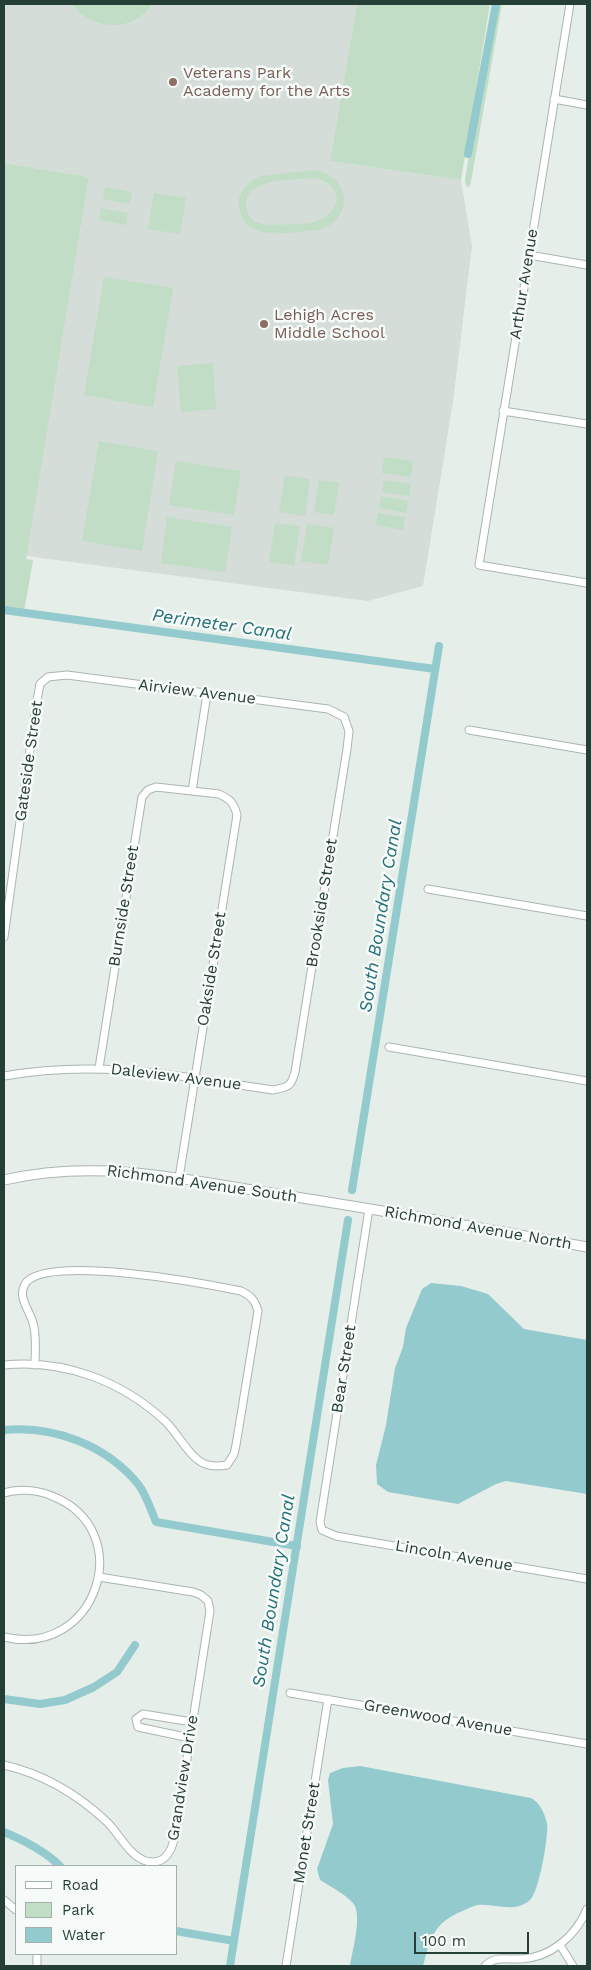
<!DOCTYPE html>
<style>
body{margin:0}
#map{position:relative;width:591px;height:1970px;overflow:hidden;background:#e6eee9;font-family:"Work Sans",sans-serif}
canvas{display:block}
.frame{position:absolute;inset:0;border:5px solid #263f36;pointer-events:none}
.legend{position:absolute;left:15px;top:1865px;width:162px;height:90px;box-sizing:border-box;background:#f6faf8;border:1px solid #a3afaa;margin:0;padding:6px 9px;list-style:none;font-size:15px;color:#263f36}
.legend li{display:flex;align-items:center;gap:10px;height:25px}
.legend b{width:25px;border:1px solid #a3afaa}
.scale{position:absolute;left:414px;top:1932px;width:115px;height:22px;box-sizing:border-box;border:2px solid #263f36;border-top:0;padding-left:6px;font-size:15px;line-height:18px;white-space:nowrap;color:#263f36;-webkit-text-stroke:4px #f6faf8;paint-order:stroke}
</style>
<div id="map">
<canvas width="591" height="1970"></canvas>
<div class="frame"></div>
<ul class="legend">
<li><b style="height:6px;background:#fff"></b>Road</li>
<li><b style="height:14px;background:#c1ddc6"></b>Park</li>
<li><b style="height:14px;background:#93cace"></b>Water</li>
</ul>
<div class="scale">100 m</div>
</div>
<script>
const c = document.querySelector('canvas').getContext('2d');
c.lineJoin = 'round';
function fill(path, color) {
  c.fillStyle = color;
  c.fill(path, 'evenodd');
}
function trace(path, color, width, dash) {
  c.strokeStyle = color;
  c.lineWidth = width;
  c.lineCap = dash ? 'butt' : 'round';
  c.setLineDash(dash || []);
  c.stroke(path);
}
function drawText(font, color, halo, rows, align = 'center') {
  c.font = font + ' "Work Sans",sans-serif';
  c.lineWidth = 5;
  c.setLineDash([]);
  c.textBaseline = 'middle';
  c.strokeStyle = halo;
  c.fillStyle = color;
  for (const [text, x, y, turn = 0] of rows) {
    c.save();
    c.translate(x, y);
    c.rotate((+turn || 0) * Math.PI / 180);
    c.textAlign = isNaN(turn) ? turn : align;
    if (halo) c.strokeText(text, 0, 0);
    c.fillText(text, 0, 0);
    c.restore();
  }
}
fill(new Path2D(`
 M4,4h353l-27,157 131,19 11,66 -19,156 -30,184 -55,15 -342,-45 63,-379 -85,-14z`), '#d4ddd8');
fill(new Path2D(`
 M72,4h80c-19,30 -61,26 -80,0z
 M357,4h133l-29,176 -131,-19z
 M494,4h8l-32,183 -4,-1 -1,-6z
 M4,163l85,14 -63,382 7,1 -9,52 -20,-3z
 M315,170c38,7 39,52 2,60 -27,2 -74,14 -78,-24 -2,-15 10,-24 21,-30zM315,178c11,2 19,8 22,20 -6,32 -43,25 -68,27 -10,-1 -19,-4 -22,-14 -9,-34 48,-31 68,-33z
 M105,187l27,5 -2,12 -27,-5z
 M154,193l32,5 -6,36 -32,-5z
 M101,208l27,5 -2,12 -27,-5z
 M104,277l69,11 -20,119 -69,-12z
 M213,363l3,46 -35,3 -4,-46z
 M99,441l59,10 -16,100 -60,-10z
 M384,457l29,4 -2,16 -29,-4z
 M176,461l65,10 -7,44 -65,-10z
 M285,476l25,3 -5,37 -26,-4z
 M319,480l20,3 -5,32 -20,-3z
 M384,480l27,4 -2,12 -27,-4z
 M381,496l27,5 -2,12 -27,-5z
 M378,513l27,4 -2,13 -27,-5z
 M167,517l65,10 -7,45 -64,-9z
 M275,523l25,3 -6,40 -25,-4z
 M307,524l27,4 -6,37 -27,-4z`), '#c1ddc6');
fill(new Path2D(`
 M431,1283l30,3 27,8 36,35 63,11v154l-81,-13 -10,3 -38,20 -70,-12 -11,-8 -1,-19 10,-40 9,-57 8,-21 3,-19 16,-39z
 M360,1766l171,32c9,5 13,14 16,25 2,12 -8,69 -17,77 -16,14 -35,3 -52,5 -6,1 -13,5 -18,7 -27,12 -30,28 -37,54h-73c2,-15 13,-51 3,-63 -9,-10 -22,-16 -33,-23l-3,-11 16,-45 -5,-44 2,-7 13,-5z`), '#93cace');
trace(new Path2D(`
 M468,154l28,-150
 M4,610l431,59
 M352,1190l87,-544
 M4,1430c49,-5 102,15 134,54 8,10 13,26 18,38l141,24
 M4,1699l36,5 25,-4 29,-13 23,-15 18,-27
 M4,1832c19,8 41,19 56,34
 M176,1931l58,10
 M230,1966l118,-746`), '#93cace', 8);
const minor = new Path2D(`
 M570,4l-91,561 108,18
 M554,99l33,6
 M529,255l58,10
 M503,411l84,13
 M469,730l118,20
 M192,791l15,-97
 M428,889l159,27
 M4,937l32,-231 4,-22 8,-7 19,-2 261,34 16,8 5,14 -2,18 -52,323c-4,15 -7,15 -22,18 -94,-14 -174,-31 -269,-14
 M389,1047l198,34
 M99,1068l43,-271 6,-7 8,-3 63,7c11,5 15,9 18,21l-58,363
 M369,1209l-49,313 2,8 14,6 251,43
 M4,1365c60,-6 118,16 162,57 11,11 20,29 32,38 9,7 19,7 29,5l7,-11 2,-9 22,-134c-3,-11 -7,-15 -17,-20 -34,-7 -197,-38 -216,-7 -8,13 5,27 8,39 4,13 2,28 2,42
 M4,1493c15,-5 34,-3 48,3 87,34 45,163 -48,141
 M290,1693l297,51
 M190,1738l-52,-11 -2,-8 7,-5 49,8
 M4,1765c39,9 73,29 102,56 13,12 23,35 40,40 19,5 26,-10 29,-26l35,-224 -2,-10 -7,-6 -8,-3 -94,-15
 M4,1900l12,10
 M560,1945l13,21
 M37,1954v12
 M286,1966l42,-267
 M485,1966c10,-11 23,-6 37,-7 29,-2 54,-23 65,-50`);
const tertiary = new Path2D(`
 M4,1180c91,-21 176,-2 266,13 106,16 212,35 317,54`);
trace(minor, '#a9b6b0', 9);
trace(tertiary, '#a9b6b0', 11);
trace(minor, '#fff', 7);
trace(tertiary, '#fff', 9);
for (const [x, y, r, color] of [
 [173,82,5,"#8d6e63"],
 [264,324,5,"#8d6e63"]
]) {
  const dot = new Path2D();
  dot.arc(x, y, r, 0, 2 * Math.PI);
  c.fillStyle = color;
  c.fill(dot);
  trace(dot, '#f6faf8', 2);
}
drawText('16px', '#785e54', '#f6faf8', [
 ["Veterans Park",183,73],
 ["Academy for the Arts",183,91],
 ["Lehigh Acres",274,315],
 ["Middle School",274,333]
], 'left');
drawText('16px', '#263f36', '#f6faf8', [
 ["Arthur Avenue",524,284,-81],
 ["Airview Avenue",197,692,7],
 ["Gateside Street",29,761,-82],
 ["Brookside Street",322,903,-81],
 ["Burnside Street",124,906,-81],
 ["Oakside Street",212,969,-81],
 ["Daleview Avenue",176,1077,7],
 ["Richmond Avenue South",202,1184,8],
 ["Richmond Avenue North",478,1228,10],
 ["Bear Street",344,1369,-81],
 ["Lincoln Avenue",454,1556,10],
 ["Greenwood Avenue",438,1718,10],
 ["Grandview Drive",183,1778,-81],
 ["Monet Street",307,1833,-81]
]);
drawText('italic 18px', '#247077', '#f6faf8', [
 ["Perimeter Canal",222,625,8],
 ["South Boundary Canal",381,916,-81],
 ["South Boundary Canal",274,1591,-81]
]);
</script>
